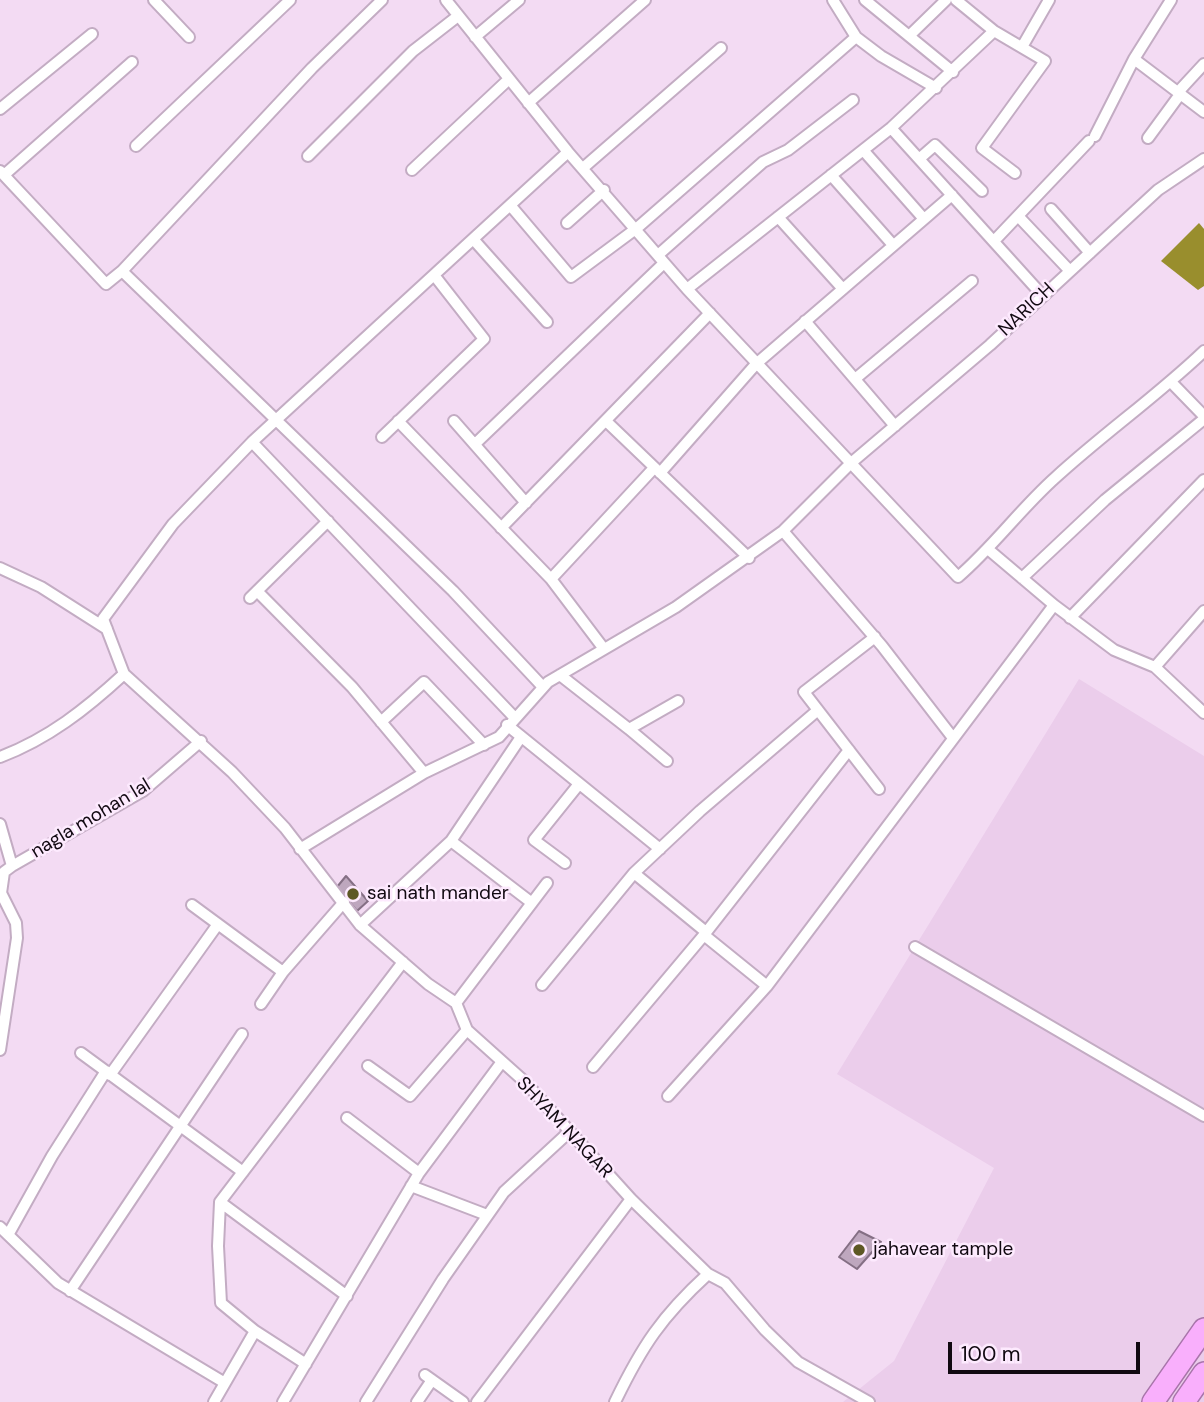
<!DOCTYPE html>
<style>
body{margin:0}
#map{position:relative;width:1204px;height:1402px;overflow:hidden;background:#f3dbf3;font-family:"DM Sans",sans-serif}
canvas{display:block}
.scale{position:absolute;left:948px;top:1342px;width:192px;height:32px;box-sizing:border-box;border:4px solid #110911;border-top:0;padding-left:9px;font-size:21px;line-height:24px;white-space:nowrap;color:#110911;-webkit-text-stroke:5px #fdeafe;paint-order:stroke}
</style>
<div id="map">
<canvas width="1204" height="1402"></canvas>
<div class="scale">100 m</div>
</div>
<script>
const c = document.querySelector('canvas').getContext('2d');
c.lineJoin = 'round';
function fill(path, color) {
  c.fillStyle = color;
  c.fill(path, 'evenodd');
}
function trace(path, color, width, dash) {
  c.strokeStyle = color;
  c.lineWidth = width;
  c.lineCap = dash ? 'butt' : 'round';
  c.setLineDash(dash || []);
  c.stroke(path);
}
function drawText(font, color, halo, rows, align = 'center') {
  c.font = font + ' "DM Sans",sans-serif';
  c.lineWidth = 5;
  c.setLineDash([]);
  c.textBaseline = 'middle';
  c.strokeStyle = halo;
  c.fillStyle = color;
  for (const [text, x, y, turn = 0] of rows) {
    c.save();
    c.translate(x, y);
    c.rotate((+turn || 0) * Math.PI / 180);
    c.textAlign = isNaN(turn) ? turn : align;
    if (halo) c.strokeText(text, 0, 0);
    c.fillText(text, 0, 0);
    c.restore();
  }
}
fill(new Path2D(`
 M1079,679l125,77v646h-361l51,-41 100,-193 -157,-94z`), '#ebcdeb');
fill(new Path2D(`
 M1199,223l5,6v57l-6,4 -37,-29z`), '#998e2d');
const building = new Path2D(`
 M346,876l22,25 -11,10 -20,-24z
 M859,1231l22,11 -24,27 -18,-12z`);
fill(building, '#bea7be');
trace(building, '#846f84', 2);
const street = new Path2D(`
 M154,0l35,37
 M446,0l122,152 119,137 271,288c36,-31 63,-69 98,-100 48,-44 101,-81 148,-126
 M833,0l23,37 25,19 55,32
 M865,0l88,72
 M956,0l38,31 51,30 -63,87 33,25
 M909,36l37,-36
 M475,37l44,-37
 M1022,47l27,-47
 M1134,59l70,53
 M1179,91l25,-27
 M528,103l117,-103
 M0,109l92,-75
 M891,128l152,168
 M1095,136l39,-77 37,-59
 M1148,138l33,-45
 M136,146l154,-146
 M863,150l61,69
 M308,156l105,-105 45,-35
 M919,159l16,-14 47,46
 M583,168l138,-120
 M412,170l97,-91
 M0,171l106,113 16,-13 331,320 90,96
 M4,175l128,-113
 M831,175l62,70
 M510,205l61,72 66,-49 219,-191
 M1051,209l39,44
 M1018,216l52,55
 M778,217l65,72
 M567,223l37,-33
 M994,241l95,-100
 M658,255l105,-93 25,-12 65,-50
 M122,271l190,-203 70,-68
 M687,289l204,-161 103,-97
 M805,321l90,105
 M547,322l-74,-83 95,-87
 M855,379l117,-98
 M1171,382l33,34
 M398,421l153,158 53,70
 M454,421l72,82
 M606,421l143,137
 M382,437l102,-98 -50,-64
 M252,442l262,275
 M475,444l189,-181
 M660,473l96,-109 196,-169
 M501,528l209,-215
 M783,531l99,115 71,92
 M989,550l65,55 60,45 41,17 49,46
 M0,568l41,19 66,42
 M1022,578l83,-78 99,-81
 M551,579l103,-111
 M257,591l95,96 72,86 75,-36 49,-55 128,-75 107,-76 68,-68 139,-118 168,-155 46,-31
 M250,598l78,-77
 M1070,618l134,-138
 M875,637l-71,55 75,97
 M1155,667l49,-56
 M124,674l-21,-55 70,-95 79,-82 221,-203
 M560,675l69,54
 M381,722l43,-40 60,63
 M507,725l153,124
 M0,757c48,-18 86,-48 124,-83l108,98 53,56 75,97 68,59 28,19 11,27 58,52 106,117 77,75 17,9 40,47 33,32 71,40
 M667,761l-38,-32 49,-28
 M0,824l12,42 131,-75 58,-50
 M451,841l81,62
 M300,849l124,-76
 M565,863l-31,-23 45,-56
 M192,905l91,67
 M360,925l91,-84 70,-104
 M706,932l-72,-59 66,-62 118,-101
 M915,947l289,169
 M542,985l92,-112
 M767,986l-63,-51 145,-185
 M456,1003l91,-120
 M261,1004l22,-32 61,-70
 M0,1050l17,-112 -1,-15 -15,-30 3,-21 8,-6
 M81,1053l162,119
 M368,1066l42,30 57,-66
 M593,1067l111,-132
 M110,1075l108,-151
 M668,1096l99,-110 287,-381
 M347,1118l72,55
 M411,1186l76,29
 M220,1202l127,94
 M0,1227l58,56 167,100
 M8,1235l44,-79 54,-85
 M70,1291l172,-257
 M306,1364l-51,-33 -34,-28 -3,-57 2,-44 183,-240
 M425,1375l38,27
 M214,1402l41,-71
 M283,1402l136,-229 82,-110
 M366,1402l77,-123 61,-87 64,-59
 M417,1402l15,-22
 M477,1402l154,-203
 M615,1402c27,-56 47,-86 93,-128`);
const highway = new Path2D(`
 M1153,1402l51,-73
 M1184,1402l20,-29`);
trace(street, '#c3acc3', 14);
trace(highway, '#a875aa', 24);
trace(street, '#fff', 10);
trace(highway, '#f9affc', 21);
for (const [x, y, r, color] of [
 [353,894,7,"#5d5824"],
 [859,1250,7,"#5d5824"]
]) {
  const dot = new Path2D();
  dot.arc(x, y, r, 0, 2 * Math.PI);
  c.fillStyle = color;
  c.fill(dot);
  trace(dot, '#fdeafe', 2.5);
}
drawText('19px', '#110911', '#fdeafe', [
 ["NARICH",1027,310,-43],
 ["nagla mohan lal",91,819,-31],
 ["SHYAM NAGAR",564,1128,47]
]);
drawText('19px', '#110911', '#fdeafe', [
 ["sai nath mander",367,894],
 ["jahavear tample",873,1250]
], 'left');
</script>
